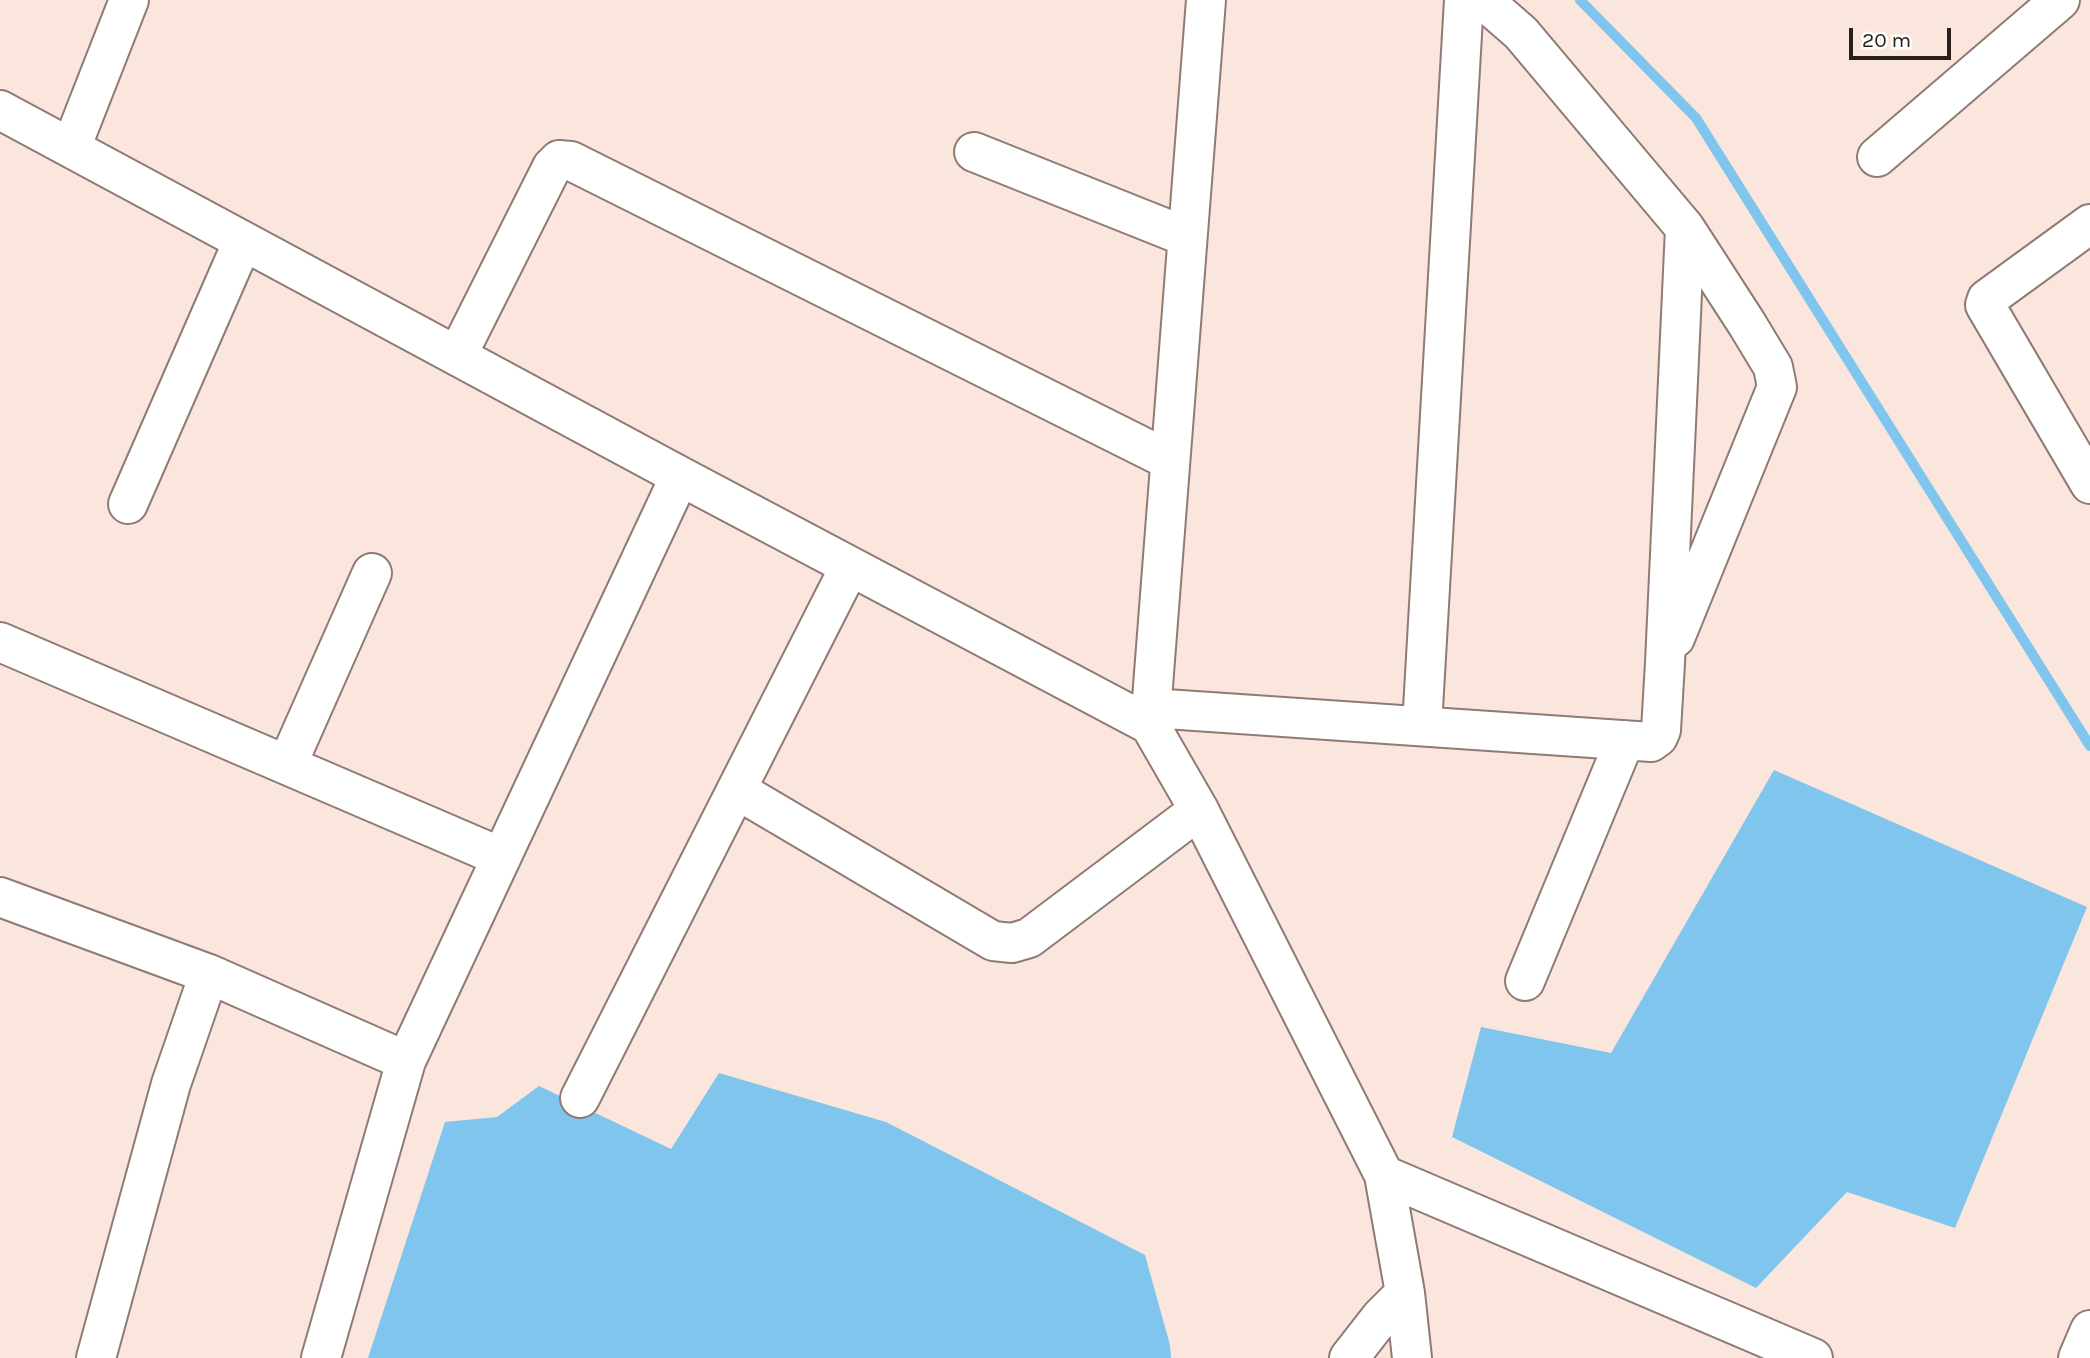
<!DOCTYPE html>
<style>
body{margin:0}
#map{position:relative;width:2090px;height:1358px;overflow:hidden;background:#fbe6dd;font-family:Karla,sans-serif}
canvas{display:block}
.scale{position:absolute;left:1849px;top:28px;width:102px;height:32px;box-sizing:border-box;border:4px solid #28201d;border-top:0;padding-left:9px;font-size:21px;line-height:24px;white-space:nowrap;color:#28201d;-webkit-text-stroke:5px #fff;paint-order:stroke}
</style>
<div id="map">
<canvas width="2090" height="1358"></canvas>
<div class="scale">20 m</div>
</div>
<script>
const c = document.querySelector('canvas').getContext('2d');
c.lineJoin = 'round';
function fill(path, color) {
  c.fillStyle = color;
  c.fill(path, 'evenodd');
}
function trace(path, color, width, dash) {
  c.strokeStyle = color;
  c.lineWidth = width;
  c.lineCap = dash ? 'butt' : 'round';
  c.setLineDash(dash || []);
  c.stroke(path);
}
fill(new Path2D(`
 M1774,770l313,137 -132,321 -108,-36 -91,96 -304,-151 29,-110 130,26z
 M719,1073l167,49 259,133 25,90 1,13h-803l77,-236 52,-5 42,-31 132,63z`), '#80c5ed');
trace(new Path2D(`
 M1580,0l116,118 394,628`), '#80c5ed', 10);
const minor = new Path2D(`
 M1206,0l-56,725 49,85 185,365 21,118 7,65
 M1483,0l38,33 164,195 62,96 26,43 4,20 -102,251
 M0,110l680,366 470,249
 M71,148l58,-148
 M974,152l213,85
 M1877,157l183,-157
 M2090,224l-103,75 -2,6 105,179
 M457,356l95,-189 7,-7 12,1 598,299
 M128,504l115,-263
 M0,642l501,215
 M1151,708l500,34 7,-5 3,-7 4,-67 20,-435
 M1422,726l42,-726
 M287,765l85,-192
 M737,790l256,151 19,2 17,-5 170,-128
 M0,897l209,77 197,87
 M1525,981l100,-241
 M580,1098l270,-532
 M1384,1175l429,183
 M96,1358l75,-274 38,-110
 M321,1358l85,-297 274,-585
 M1349,1358l32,-41 24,-24
 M2078,1358l12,-28`);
trace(minor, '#8e7b73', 42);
trace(minor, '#fff', 38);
</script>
